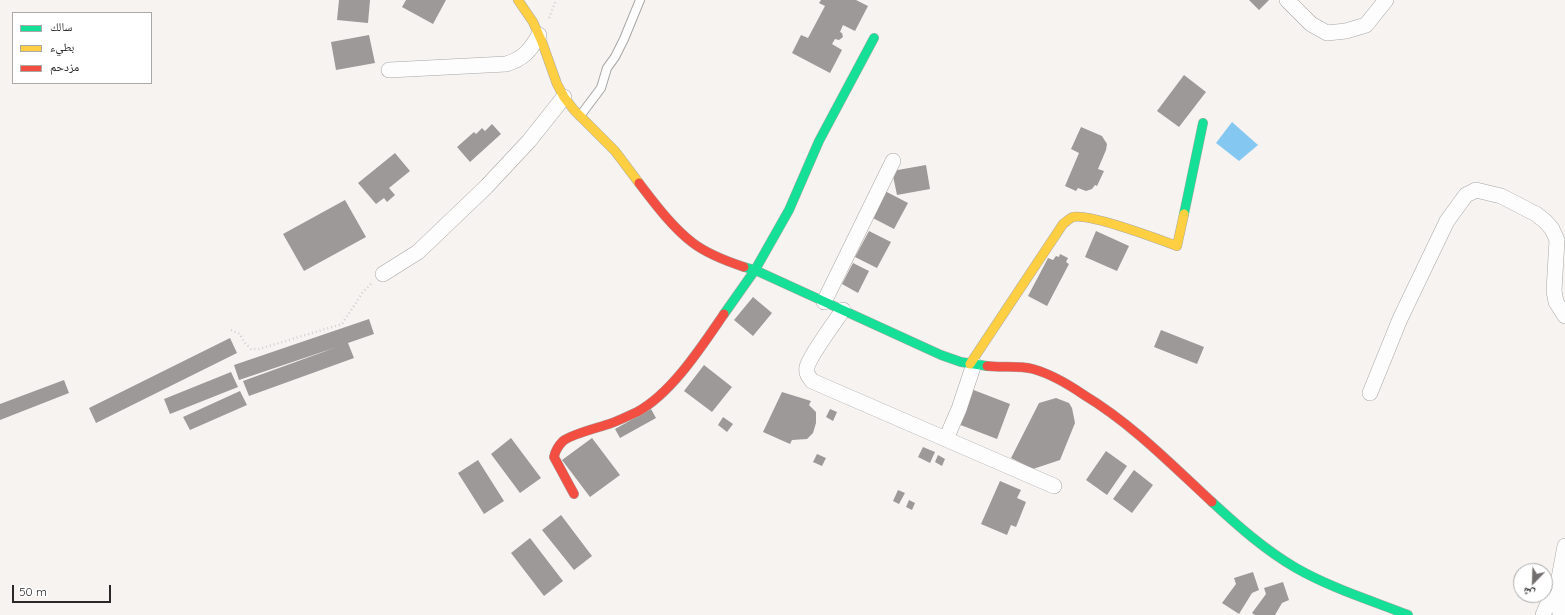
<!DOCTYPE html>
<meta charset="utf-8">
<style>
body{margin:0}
#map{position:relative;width:1565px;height:615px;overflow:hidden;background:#f6f3f1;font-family:Quicksand,"Noto Naskh Arabic",sans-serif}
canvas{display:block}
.legend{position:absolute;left:12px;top:12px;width:140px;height:72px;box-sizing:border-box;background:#fff;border:1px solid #aaa9a8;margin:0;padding:5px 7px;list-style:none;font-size:12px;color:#2a2726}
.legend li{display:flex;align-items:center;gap:8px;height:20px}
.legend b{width:20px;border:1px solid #aaa9a8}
.north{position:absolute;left:1513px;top:563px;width:40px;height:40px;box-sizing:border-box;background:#fff;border:1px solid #aaa9a8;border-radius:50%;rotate:203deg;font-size:11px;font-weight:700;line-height:16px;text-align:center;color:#2a2726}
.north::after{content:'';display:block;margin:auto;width:14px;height:18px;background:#716e6d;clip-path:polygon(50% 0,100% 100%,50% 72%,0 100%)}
.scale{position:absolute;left:12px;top:585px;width:99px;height:18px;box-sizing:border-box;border:2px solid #2a2726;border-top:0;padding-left:5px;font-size:12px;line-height:14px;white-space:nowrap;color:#2a2726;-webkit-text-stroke:3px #fff;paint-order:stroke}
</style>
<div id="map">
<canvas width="1565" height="615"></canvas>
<ul class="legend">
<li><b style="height:5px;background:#16e098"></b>سالك</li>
<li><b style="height:5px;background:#ffcf43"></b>بطيء</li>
<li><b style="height:5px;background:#f24e42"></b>مزدحم</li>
</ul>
<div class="north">ش</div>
<div class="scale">50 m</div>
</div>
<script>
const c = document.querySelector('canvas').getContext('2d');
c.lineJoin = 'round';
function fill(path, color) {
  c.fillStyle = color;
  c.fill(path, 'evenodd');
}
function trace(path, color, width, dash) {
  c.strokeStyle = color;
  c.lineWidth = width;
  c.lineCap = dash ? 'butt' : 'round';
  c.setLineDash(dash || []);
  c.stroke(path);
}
fill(new Path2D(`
 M1232,122l26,23 -19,16 -23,-18z`), '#84c7f0');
fill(new Path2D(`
 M339,0h31l-2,23 -31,-3z
 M406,0h40l-13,24 -31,-17z
 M821,0h35l12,6 -13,25 -12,-6 -3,7 2,1 1,4 -4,3 -4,-1 -3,5 10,6 -12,23 -38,-20 9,-18 7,3 17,-32 -6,-3z
 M1249,0h20l-10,10z
 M369,35l6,28 -39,7 -5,-28z
 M1184,75l22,17 -27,35 -22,-16z
 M492,124l9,10 -31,28 -13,-15 17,-15 2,2 6,-6 3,3z
 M1081,127l21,9 5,8 -1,6 -8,19 6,2 -7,15 -2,-1 -3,4 -6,2 -8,-3 -2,3 -11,-5 14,-33 -8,-4z
 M395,153l15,18 -21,17 6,7 -8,7 -3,-4 -8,6 -18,-21z
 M926,165l4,24 -33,6 -5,-24z
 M883,190l25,13 -14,26 -25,-13z
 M345,200l21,37 -62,34 -21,-37z
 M869,231l22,11 -14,26 -22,-11z
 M1096,231l33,15 -12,25 -32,-14z
 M1060,254l8,4 -2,4 3,2 -22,42 -19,-10 20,-38 5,2 3,-4 3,1z
 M853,263l16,8 -11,22 -16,-9z
 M753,297l19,16 -19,23 -19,-16z
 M369,319l5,15 -26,9 6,15 -105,38 -6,-15 94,-34 -98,33 -5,-15z
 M1161,330l43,17 -7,17 -43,-17z
 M230,338l7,15 -141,70 -7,-15z
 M704,365l28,22 -20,25 -28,-21z
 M231,372l7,15 -68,27 -6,-15z
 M64,380l5,13 -69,27v-16z
 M971,389l39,15 -13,35 -39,-15z
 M240,391l7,14 -57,25 -7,-13z
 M782,392l29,9 -2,4 7,7v11l-3,10 -6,6 -15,1 -2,4 -27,-12z
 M1056,398l13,5 3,5 3,15 -15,37 -27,9 -22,-11 28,-55z
 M651,409l5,9 -36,20 -5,-9z
 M830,409l7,3 -4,9 -7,-4z
 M723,417l10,7 -6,8 -9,-7z
 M511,438l30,40 -21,15 -29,-39z
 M592,438l28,37 -30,22 -28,-37z
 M923,447l12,5 -5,11 -12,-6z
 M1106,451l21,15 -20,29 -21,-15z
 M817,454l9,4 -4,8 -9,-4z
 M938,455l7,4 -3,7 -7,-4z
 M478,460l26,41 -20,13 -26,-41z
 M1134,470l19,15 -21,28 -19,-14z
 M1000,481l21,9 -4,8 9,4 -10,25 -5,-2 -4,10 -26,-11z
 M898,490l7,3 -6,11 -6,-3z
 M909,500l6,3 -3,7 -6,-3z
 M561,515l31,41 -18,14 -32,-40z
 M530,538l33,43 -19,15 -33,-43z
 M1253,572l6,18 -7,3 -13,21 -17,-11 14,-19 -2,-6z
 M1283,582l6,18 -7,3 -7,12h-20l-3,-2 14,-19 -2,-6z`), '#9c9998');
const lane = new Path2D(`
 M580,116l21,-28 6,-20 8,-11 9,-18 16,-39`);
const street = new Path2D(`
 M1287,0l24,24 16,9 19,-2 20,-6 20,-25
 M389,70l117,-6c17,-5 24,-13 33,-29
 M383,274l35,-22 68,-65 43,-46 35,-44
 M824,302l69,-141
 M843,310c-8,12 -33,45 -36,57 -1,6 1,9 5,14l242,105
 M1370,393l30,-74 47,-98 19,-26 10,-5 25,6 35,18 9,7 7,8 5,11 -3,51 2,11 9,14
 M946,439l13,-30 15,-45
 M1559,583l1,32
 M1543,615l16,-37 6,-32`);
const fast = new Path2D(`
 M1184,214l19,-91
 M744,267l11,3 186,85 20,7 26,4
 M724,314l31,-44 34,-60 30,-69 55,-103
 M1212,502c26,24 53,48 84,66 35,20 74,32 112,47`);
const slow = new Path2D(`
 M518,0l15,22 9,20 15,42 7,13 10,13 41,41 24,32
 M970,364l93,-140c3,-2 7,-6 10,-7 17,-4 85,22 104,29l7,-32`);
const jam = new Path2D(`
 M639,183c16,21 34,45 54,60 13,10 36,19 51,24
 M987,366c15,2 31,-1 46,3 18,5 35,15 51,26 48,29 87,69 128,107
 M574,494l-20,-37c1,-5 5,-12 9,-16 9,-7 34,-13 46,-17 9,-3 19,-8 28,-12 35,-19 65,-66 87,-98`);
trace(lane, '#a8a7a5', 10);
trace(street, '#a8a7a5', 16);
trace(fast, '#a8a7a5', 10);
trace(slow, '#a8a7a5', 10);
trace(jam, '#a8a7a5', 10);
trace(new Path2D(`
 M549,18l7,-18
 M231,330l9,4 4,8 7,7h8l83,-25 21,-32 10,-10`), '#d3d1d1', 2.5, [1, 3]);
trace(lane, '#fefdfd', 8);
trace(street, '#fefdfd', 15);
trace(fast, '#16e098', 9);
trace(slow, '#ffcf43', 9);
trace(jam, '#f24e42', 9);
</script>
